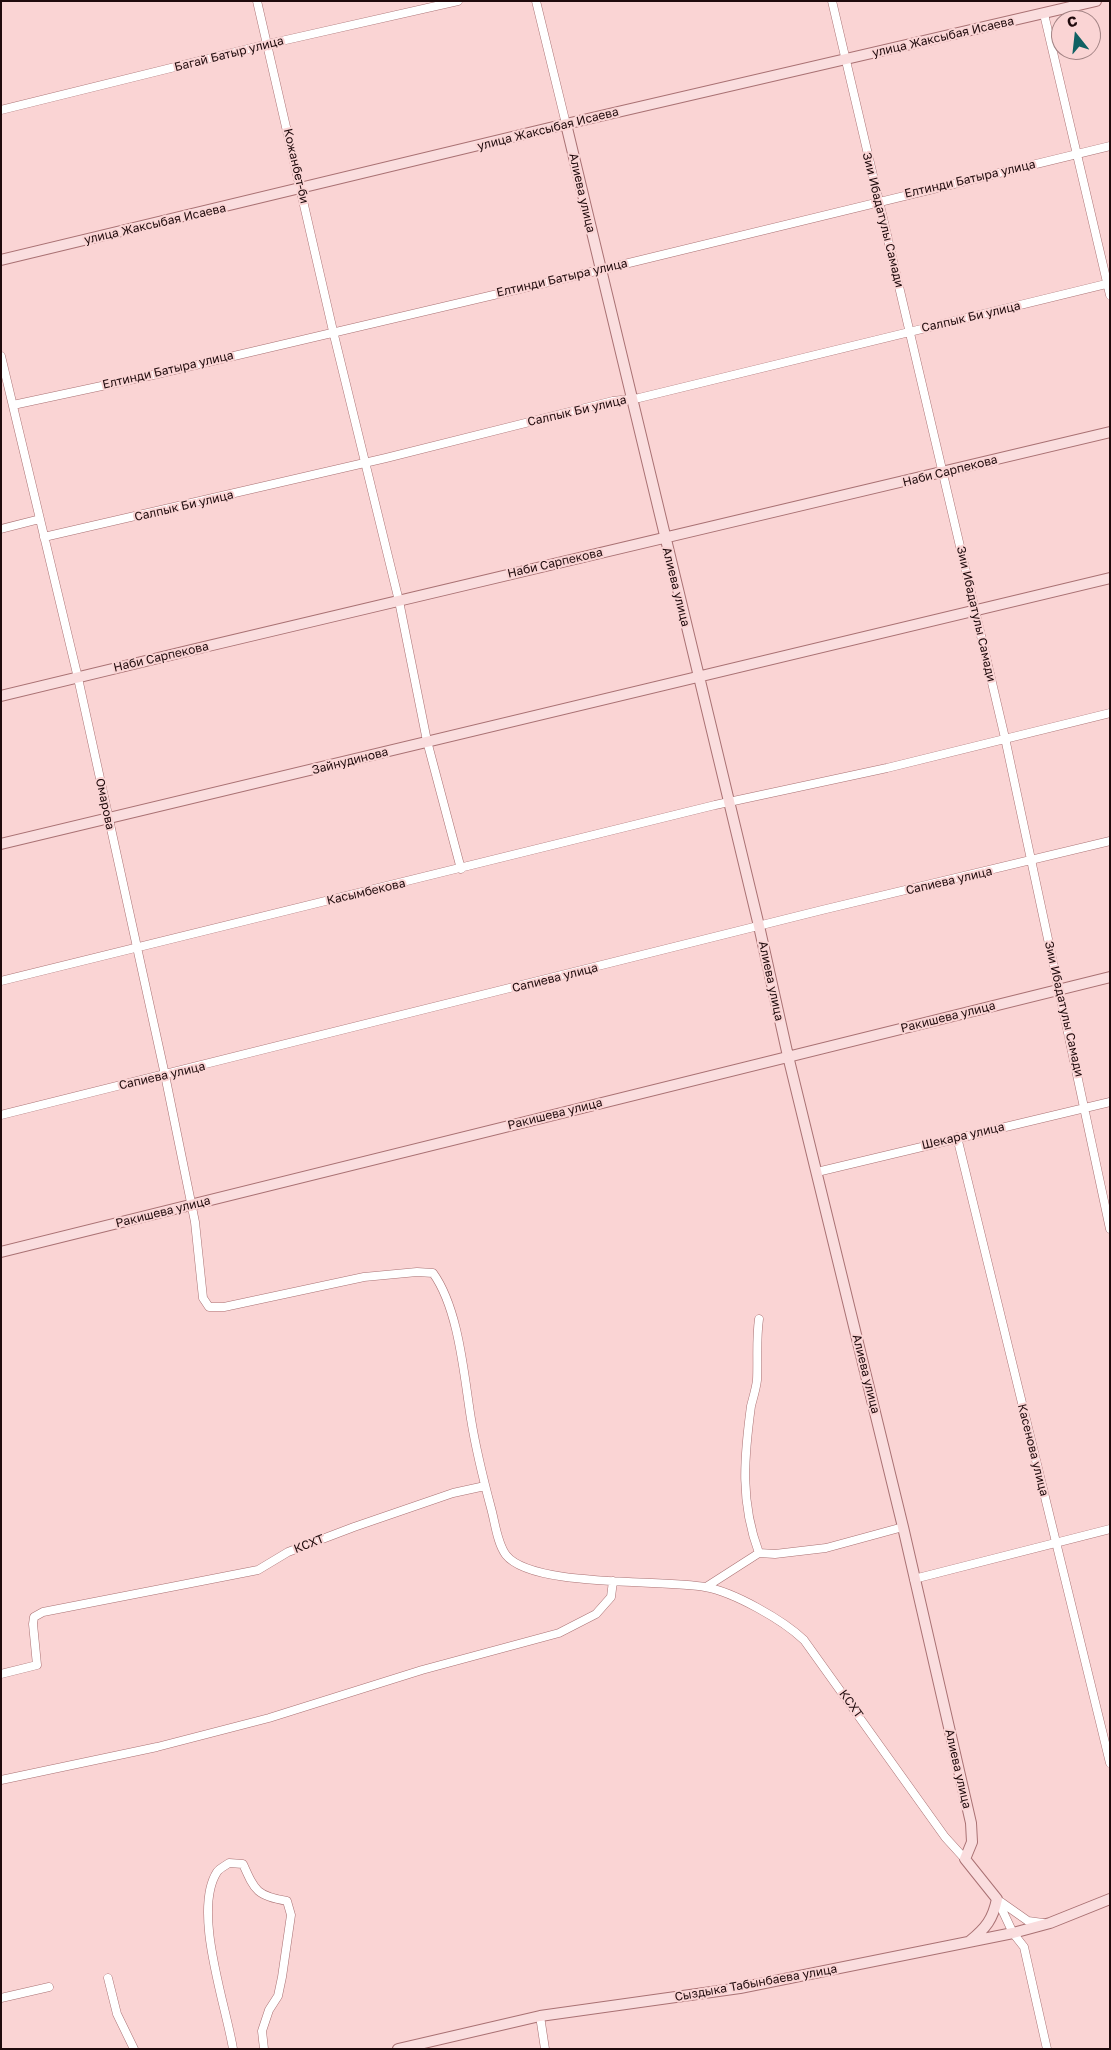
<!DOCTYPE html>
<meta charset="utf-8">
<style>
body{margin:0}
#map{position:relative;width:1111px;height:2050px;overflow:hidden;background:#fad4d4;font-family:"Golos Text",sans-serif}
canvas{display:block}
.frame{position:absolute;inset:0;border:2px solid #1f0a0c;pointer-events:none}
.north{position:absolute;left:1051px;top:10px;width:50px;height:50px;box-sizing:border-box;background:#fad4d4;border:1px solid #a28384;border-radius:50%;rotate:344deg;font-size:14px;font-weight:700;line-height:20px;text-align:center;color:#1f0a0c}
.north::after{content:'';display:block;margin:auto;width:18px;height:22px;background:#106163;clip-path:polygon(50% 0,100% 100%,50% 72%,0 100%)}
</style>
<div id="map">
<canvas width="1111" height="2050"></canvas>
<div class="frame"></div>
<div class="north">С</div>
</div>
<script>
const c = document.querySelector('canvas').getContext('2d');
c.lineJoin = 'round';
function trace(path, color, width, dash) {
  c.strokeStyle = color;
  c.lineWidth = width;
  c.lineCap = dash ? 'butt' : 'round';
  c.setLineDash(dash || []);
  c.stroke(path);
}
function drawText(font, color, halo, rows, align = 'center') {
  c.font = font + ' "Golos Text",sans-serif';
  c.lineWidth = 4;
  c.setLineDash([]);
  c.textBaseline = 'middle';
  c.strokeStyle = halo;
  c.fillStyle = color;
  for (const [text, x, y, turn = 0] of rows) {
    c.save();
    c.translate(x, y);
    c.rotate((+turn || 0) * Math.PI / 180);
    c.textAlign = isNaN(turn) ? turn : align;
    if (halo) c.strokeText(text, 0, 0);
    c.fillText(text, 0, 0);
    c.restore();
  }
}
const street = new Path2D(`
 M257,1l76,330 66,270 28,140 34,128
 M536,1l30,123
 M832,1l173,737 105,491
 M1044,14l66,281
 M1,110l267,-66 190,-43
 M1,356l77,322 87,397 30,147 8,76 6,9h15l140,-30 53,-5 16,1c26,36 31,103 38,146 5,31 12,59 20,89 4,14 6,35 15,47 26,33 157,24 199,32 29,5 78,33 99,53l141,197 20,22
 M13,405l140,-30 447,-105 510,-124
 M1,529l39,-10
 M44,537l342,-79 227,-57 26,-3 471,-115
 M1,981l714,-176 172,-37 223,-55
 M1,1115l821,-205 288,-69
 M957,1137l153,626
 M817,1172l293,-70
 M759,1553c-19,-51 -15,-95 -8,-147 2,-8 5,-17 6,-26 1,-20 -1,-40 2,-61
 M914,1579l196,-50
 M706,1587l53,-34 16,1 51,-6 77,-21
 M1,1674l36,-9 -4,-41 1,-7 9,-5 215,-42 30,-18 66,-25 99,-34 32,-7
 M1,1780l156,-33 112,-29 153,-48 137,-37 37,-19 15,-17 2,-16
 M997,1899l16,34 11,14 23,102
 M1001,1902l27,19 15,2
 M108,1978l9,36 17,35
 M1,1998l48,-11
 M540,2016l5,33
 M233,2049c-7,-44 -41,-138 -16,-177 3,-4 8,-6 12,-9l14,1c12,27 14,32 44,37l4,14 -9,62 -4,19 -9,14 -7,21 2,18`);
const secondary = new Path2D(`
 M566,124l193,802 29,130 115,471 68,296 1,19 -7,17 32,40c-4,20 -11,29 -27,42
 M1,260l565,-136 530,-123
 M1,696c369,-90 739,-175 1109,-264
 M1,844l1109,-266
 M1,1252l1109,-275
 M398,2049l142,-33 200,-28 273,-55 37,-10 60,-24`);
trace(street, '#a97173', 9);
trace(secondary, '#a97173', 12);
trace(street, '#fff', 8);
trace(secondary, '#faddde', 10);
drawText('12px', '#1f0a0c', '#fad4d4', [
 ["улица Жаксыбая Исаева",943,37,-13],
 ["Багай Батыр улица",229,54,-14],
 ["улица Жаксыбая Исаева",548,129,-14],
 ["Кожанбет-би",296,166,77],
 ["Елтинди Батыра улица",970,179,-13],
 ["Алиева улица",582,193,77],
 ["Зии Ибадатулы Самади",883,220,76],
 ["улица Жаксыбая Исаева",155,224,-13],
 ["Елтинди Батыра улица",562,278,-13],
 ["Салпык Би улица",971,317,-13],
 ["Елтинди Батыра улица",168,370,-13],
 ["Салпык Би улица",577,411,-13],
 ["Наби Сарпекова",950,471,-14],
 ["Салпык Би улица",184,506,-13],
 ["Наби Сарпекова",555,563,-13],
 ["Алиева улица",676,587,76],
 ["Зии Ибадатулы Самади",976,614,77],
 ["Наби Сарпекова",161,657,-13],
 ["Зайнудинова",350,761,-14],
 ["Омарова",105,804,78],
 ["Сапиева улица",949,881,-13],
 ["Касымбекова",366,892,-13],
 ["Сапиева улица",555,978,-14],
 ["Алиева улица",771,981,78],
 ["Зии Ибадатулы Самади",1064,1009,77],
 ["Ракишева улица",948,1017,-14],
 ["Сапиева улица",162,1076,-13],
 ["Ракишева улица",555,1114,-14],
 ["Шекара улица",963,1136,-13],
 ["Ракишева улица",163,1212,-14],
 ["Алиева улица",866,1374,76],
 ["Касенова улица",1033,1450,76],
 ["КСХТ",309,1544,-21],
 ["КСХТ",851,1704,54],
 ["Алиева улица",958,1769,77],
 ["Сыздыка Табынбаева улица",756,1983,-10]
]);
</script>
